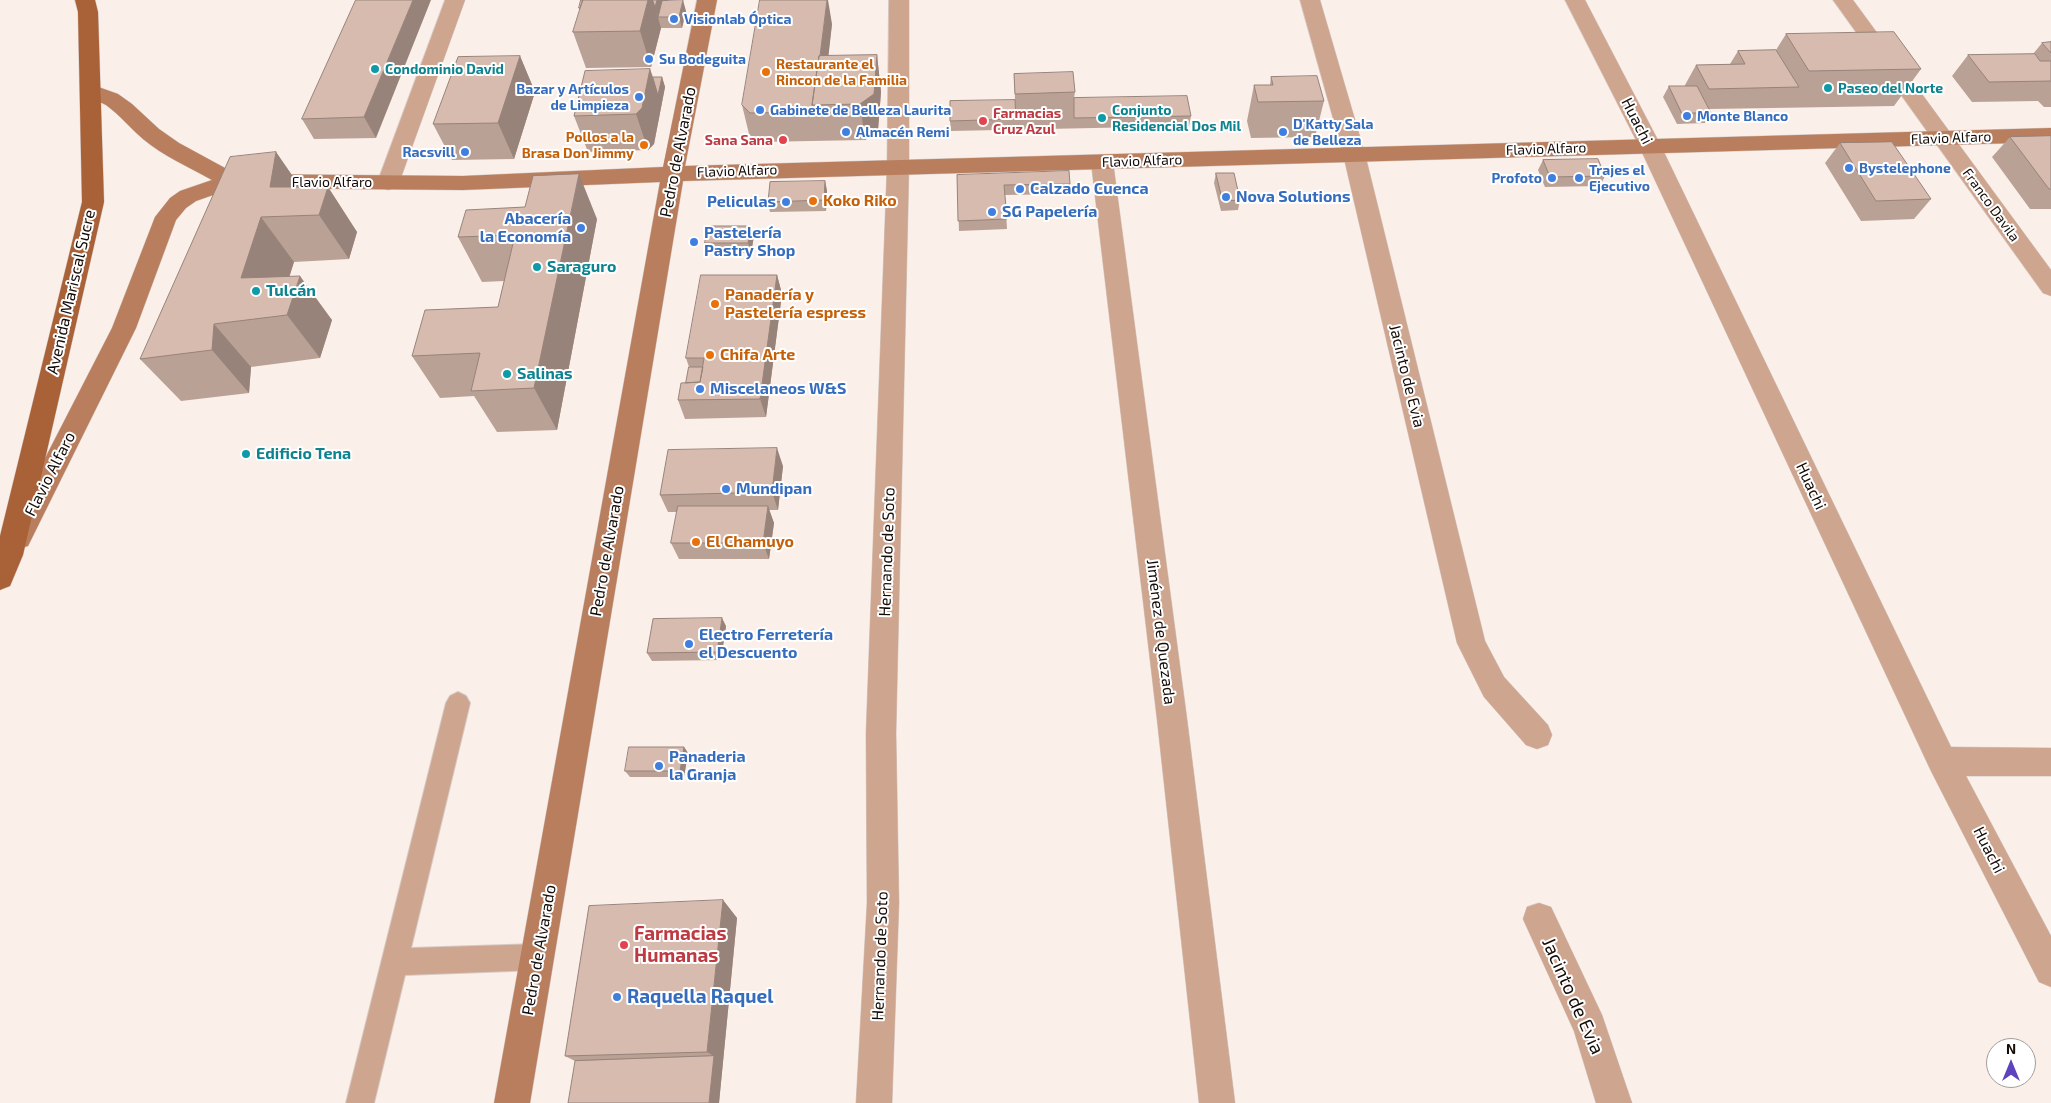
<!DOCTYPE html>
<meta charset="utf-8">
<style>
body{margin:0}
#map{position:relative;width:2051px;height:1103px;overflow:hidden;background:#fbefea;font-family:"Exo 2",sans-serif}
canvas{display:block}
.north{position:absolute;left:1986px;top:1038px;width:50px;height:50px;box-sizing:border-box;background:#fff;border:1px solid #a19d9c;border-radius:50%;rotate:0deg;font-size:14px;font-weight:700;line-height:20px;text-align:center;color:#140b07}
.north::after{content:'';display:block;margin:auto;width:18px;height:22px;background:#5f43bc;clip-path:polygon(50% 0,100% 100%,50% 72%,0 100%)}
</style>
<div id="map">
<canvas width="2051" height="1103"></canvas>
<div class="north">N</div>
</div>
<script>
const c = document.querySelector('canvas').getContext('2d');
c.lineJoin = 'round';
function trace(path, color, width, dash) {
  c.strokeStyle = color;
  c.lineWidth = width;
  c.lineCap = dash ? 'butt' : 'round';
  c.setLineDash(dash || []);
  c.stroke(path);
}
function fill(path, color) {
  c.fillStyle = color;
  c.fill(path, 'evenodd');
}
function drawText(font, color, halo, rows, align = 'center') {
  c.font = font + ' "Exo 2",sans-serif';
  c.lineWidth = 4;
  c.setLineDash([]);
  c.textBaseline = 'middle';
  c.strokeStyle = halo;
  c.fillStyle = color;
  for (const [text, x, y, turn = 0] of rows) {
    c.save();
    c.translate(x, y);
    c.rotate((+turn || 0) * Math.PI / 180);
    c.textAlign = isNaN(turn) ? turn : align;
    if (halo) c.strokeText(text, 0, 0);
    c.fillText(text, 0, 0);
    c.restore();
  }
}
const lane = new Path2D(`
 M458,692l8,4 4,7 -59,245 127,-4 9,4 4,9 -4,9 -9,4 -133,5 -31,128h-28l100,-400 4,-7z`);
const street = new Path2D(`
 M445,0h20l-66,183 -3,5 -8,2 -8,-2 -3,-5z
 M889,0h20v167l-13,566 3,170 -7,200h-36l11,-200 -1,-170 21,-566z
 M1300,0h20l45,154 120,487 19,36 44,48 4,10 -4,10 -11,4 -11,-4 -42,-48 -27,-54 -114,-489z
 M1565,0h20l76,146 290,601 100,1v28h-85l85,160v51l-12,-5 -108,-211 -292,-625z
 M1833,0h20l198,270v26l-8,-3z
 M1102,155l8,2 3,5 74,557 48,384h-36l-42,-384 -66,-557 3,-5z
 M1539,903l12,4 51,108 30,88h-36l-22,-72 -51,-112 4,-12z`);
const secondary = new Path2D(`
 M697,0h20l-32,166 1366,-38v14l-1368,39 -153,922h-36l166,-921 -197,8 -230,-2 -37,13 -10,7 -10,12 -40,108 -108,218 -10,3 -10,-3 -4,-8 108,-210 43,-111 15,-19 10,-7 32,-11c-23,-13 -49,-24 -69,-41 -13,-11 -23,-24 -37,-34 -9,-5 -21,-5 -26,-14l3,-5 7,-2 28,10 14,10 27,25 20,14 57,31 227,2 200,-9z`);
const primary = new Path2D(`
 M75,0h20l3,12 6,190 -81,353 -13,31 -10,4v-54l82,-334 -4,-190z`);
trace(lane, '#d6cbc6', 2);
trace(street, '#d6cbc6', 1);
trace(secondary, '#d6cbc6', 1);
trace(primary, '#d6cbc6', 1);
fill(lane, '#cea58f');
fill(street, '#cea58f');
fill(secondary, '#b97e5d');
fill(primary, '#a96137');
fill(new Path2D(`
 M356,0l20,138 -62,1 -12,-20z
 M668,1l18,10 -4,17h-21l-10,39 -65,1 -13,-36 7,-21 -1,-3z
 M832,24l-4,32 49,-1 4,37 -3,38 -13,10 -108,2 -8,-8 -7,-29z
 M1786,34l135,35 -27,37 -185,3 2,4 -6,10 -28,1 -14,-27 6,-11h16v-1l11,-20 34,-1 8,-13 38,-1z
 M2051,42v65h-7l-6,-6 -66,1 -20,-26 16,-21 65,-1 9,-11z
 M520,56l15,36 -21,67 -62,1 -19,-36z
 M650,69l3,8h9l3,10 -11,57 -6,6 -60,2 -14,-36z
 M1014,74l61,18 -1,6 117,18 -2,10 -238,5 -1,-10 65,-21z
 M1271,77l53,24 -9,36 -64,1 -4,-17 7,-36h16z
 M2051,136v73h-21l-38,-52 18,-20z
 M1840,143l91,56 -17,20 -53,2 -36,-58z
 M276,152l24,35h28l29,45 -8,27 -55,3 -5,14 43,44 -12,38 -69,9 -2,26 -68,8 -41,-42z
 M1543,160l62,16 -5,10 -55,1 -7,-17z
 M1216,173l24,27 -2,10 -17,1 -7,-28z
 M957,175l113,9 -1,10 -64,1 2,34 -48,2z
 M825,181l2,10 -1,20 -56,1 -2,-10z
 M597,219l-40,211 -60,2 -23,-36 -34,2 -28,-42 86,-49 6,-26 -22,1 -24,-45z
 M751,226l3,10 -3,17h-43l-3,-10z
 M777,275l5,19 -16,123 -81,2 -7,-19 8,-17 3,-16 -3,-9z
 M783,466l-5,44h-9l5,13 -5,36h-90l-8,-16 6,-31h-9l-8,-17z
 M726,626l-5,34 -69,1 -5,-8z
 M684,747l4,6 -4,24h-54l-5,-6z
 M723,900l14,18 -18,185 -144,-42 -10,-5z`), '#baa196');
fill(new Path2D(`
 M413,0h18l-55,138 -12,-21z
 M648,0h5l8,28 -10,39 -11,-36z
 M657,0h11l-4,17h-6l-3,-10z
 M683,0l3,11 -4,17 -3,-11z
 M827,0h1l4,24 -9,81h-9z
 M877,55l4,37 -3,38 -13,10 -5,-36z
 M520,56l15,36 -21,67 -16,-36z
 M650,69l8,26 4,-18 3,10 -11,57 -6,6 -12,-36z
 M276,152l31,45 -37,-10z
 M579,174l18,45 -40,211 -23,-42z
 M825,181l2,10 -1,20 -2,-11z
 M328,187l29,45 -8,27 -30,-44z
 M261,217l33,45 -17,55 -36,-39z
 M751,226l3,10 -3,17 -3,-10z
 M777,275l5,19 -16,123 -6,-18z
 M300,276l32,44 -12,38 -33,-43z
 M214,324l37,43 -2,26 -37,-43z
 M777,448l6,18 -5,44 -6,-18z
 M768,506l6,17 -5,36 -6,-16z
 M722,618l4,8 -5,34 -4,-8z
 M684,747l4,6 -4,24 -4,-6z
 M723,900l14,18 -18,185h-10l5,-47 -7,-4z`), '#97837a');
const building = new Path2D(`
 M356,0h57l-49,117 -62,2z
 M581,0h2l-3,8h-1z
 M583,0h65l-8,31 -67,1z
 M653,0h4l-2,7z
 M683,0l-4,17h-21l4,-16z
 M760,0h67l-7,56h-1l-7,49 2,7 -64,1 -8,-8z
 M1894,32l27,37 -112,2 -23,-37z
 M2051,42v11l-9,-10z
 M1776,50l23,37 -90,2 -13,-24 49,-1 -7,-13z
 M2035,54l5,7h11v20l-62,1 -21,-27z
 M877,55l-3,39 -14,10 -48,1 7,-49z
 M520,56l-22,67 -65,1 25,-67z
 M650,69l-8,39 -6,6 -62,2 11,-45z
 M1073,72l2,20 -60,2 -1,-20z
 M1317,76l7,25 -66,1 -4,-17h19l-2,-8z
 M653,77h9l-4,18z
 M1669,86h28l14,27h-29z
 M1187,96l4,20 -117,2v-20z
 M1015,100l1,19 -66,2v-20z
 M2051,136v53h-2l-39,-52z
 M1892,142l39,57 -55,2 -36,-58z
 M276,152l-6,35h58l-9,28 -58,2 -20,61 59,-2 -13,39 -73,9 -2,26 -72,9 90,-202z
 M1598,159l7,17 -55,1 -7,-17z
 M1069,171l1,13 -66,1 3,34 -49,2 -1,-46z
 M1216,173h18l6,27 -17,1z
 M579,174l-45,214 -63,3 9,-38 -68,3 13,-46 73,-3 17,-72 -57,2 8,-27 59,-3 8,-31z
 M825,181l-1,19 -56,2 2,-20z
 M708,226h43l-3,17h-43z
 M701,275h76l-17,124 -82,1 3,-17 19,-1 4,-24h-18z
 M689,367h14l-3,15 -14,1z
 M777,448l-5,44 -112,3 8,-45z
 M678,506h90l-5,37h-92z
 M722,618l-5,34 -70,1 6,-34z
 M629,747h55l-4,24h-55z
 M723,900l-16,152 -142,4 24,-150z
 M714,1056l-5,47h-141l7,-42z`);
fill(building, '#d8bbaf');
trace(building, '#97837a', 1);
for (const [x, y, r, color] of [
 [674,19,5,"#3f7fe0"],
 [649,59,5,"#3f7fe0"],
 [375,69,5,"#0f9aa8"],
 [766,72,5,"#e8710a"],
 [1828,88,5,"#0f9aa8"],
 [639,97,5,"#3f7fe0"],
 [760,110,5,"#3f7fe0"],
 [1687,116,5,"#3f7fe0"],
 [1102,118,5,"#0f9aa8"],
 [983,121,5,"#e0444e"],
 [846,132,5,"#3f7fe0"],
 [1283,132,5,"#3f7fe0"],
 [783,140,5,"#e0444e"],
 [644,145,5,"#e8710a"],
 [465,152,5,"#3f7fe0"],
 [1849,168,5,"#3f7fe0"],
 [1552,178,5,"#3f7fe0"],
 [1579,178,5,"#3f7fe0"],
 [1020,189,5,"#3f7fe0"],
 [1226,197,5,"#3f7fe0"],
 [813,201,5,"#e8710a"],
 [786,202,5,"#3f7fe0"],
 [992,212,5,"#3f7fe0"],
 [581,228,5,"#3f7fe0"],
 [694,242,5,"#3f7fe0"],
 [537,267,5,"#0f9aa8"],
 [256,291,5,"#0f9aa8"],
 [715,304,5,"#e8710a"],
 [710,355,5,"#e8710a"],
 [507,374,5,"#0f9aa8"],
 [700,389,5,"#3f7fe0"],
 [246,454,5,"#0f9aa8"],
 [726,489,5,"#3f7fe0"],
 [696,542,5,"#e8710a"],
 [689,644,5,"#3f7fe0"],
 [659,766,5,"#3f7fe0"],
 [624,945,5,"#e0444e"],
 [617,997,5,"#3f7fe0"]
]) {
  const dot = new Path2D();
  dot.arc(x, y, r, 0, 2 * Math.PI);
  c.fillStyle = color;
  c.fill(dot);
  trace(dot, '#fff', 2);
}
drawText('bold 14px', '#366cbe', '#fff', [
 ["Visionlab Óptica",684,19],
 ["Su Bodeguita",659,59],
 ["Bazar y Artículos",629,89,"right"],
 ["de Limpieza",629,105,"right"],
 ["Gabinete de Belleza Laurita",770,110],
 ["Monte Blanco",1697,116],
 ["D'Katty Sala",1293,124],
 ["de Belleza",1293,140],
 ["Almacén Remi",856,132],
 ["Racsvill",455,152,"right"],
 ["Bystelephone",1859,168],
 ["Trajes el",1589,170],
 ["Ejecutivo",1589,186],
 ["Profoto",1542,178,"right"]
], 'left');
drawText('bold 14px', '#c56008', '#fff', [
 ["Restaurante el",776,64],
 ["Rincon de la Familia",776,80],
 ["Pollos a la",634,137,"right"],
 ["Brasa Don Jimmy",634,153,"right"]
], 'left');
drawText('bold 14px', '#0d838f', '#fff', [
 ["Condominio David",385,69],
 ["Paseo del Norte",1838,88],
 ["Conjunto",1112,110],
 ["Residencial Dos Mil",1112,126]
], 'left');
drawText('bold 14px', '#be3a42', '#fff', [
 ["Farmacias",993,113],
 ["Cruz Azul",993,129],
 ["Sana Sana",773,140,"right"]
], 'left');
drawText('14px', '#140b07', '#fff', [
 ["Flavio Alfaro",1951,138,-2],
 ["Flavio Alfaro",1546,149,-2],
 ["Flavio Alfaro",1142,161,-2],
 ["Flavio Alfaro",737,171,-2],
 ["Flavio Alfaro",332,182],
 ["Franco Davila",1991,205,54]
]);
drawText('16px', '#140b07', '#fff', [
 ["Huachi",1637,121,63],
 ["Pedro de Alvarado",678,152,-79],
 ["Avenida Mariscal Sucre",71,292,-77],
 ["Jacinto de Evia",1407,376,76],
 ["Flavio Alfaro",50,474,-63],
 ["Huachi",1811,486,65],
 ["Pedro de Alvarado",607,551,-80],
 ["Hernando de Soto",887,552,-88],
 ["Jiménez de Quezada",1161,632,83],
 ["Huachi",1989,850,63],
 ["Pedro de Alvarado",539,950,-80],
 ["Hernando de Soto",880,956,-88]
]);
drawText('bold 16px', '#366cbe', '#fff', [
 ["Calzado Cuenca",1030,189],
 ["Nova Solutions",1236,197],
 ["Peliculas",776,202,"right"],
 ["SG Papelería",1002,212],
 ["Abacería",571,219,"right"],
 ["la Economía",571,237,"right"],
 ["Pastelería",704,233],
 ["Pastry Shop",704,251],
 ["Miscelaneos W&S",710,389],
 ["Mundipan",736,489],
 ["Electro Ferretería",699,635],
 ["el Descuento",699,653],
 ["Panaderia",669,757],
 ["la Granja",669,775]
], 'left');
drawText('bold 16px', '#c56008', '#fff', [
 ["Koko Riko",823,201],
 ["Panadería y",725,295],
 ["Pastelería espress",725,313],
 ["Chifa Arte",720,355],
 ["El Chamuyo",706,542]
], 'left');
drawText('bold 16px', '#0d838f', '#fff', [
 ["Saraguro",547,267],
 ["Tulcán",266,291],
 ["Salinas",517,374],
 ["Edificio Tena",256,454]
], 'left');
drawText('bold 19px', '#be3a42', '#fff', [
 ["Farmacias",634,934],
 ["Humanas",634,956]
], 'left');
drawText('19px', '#140b07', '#fff', [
 ["Jacinto de Evia",1573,996,66]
]);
drawText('bold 19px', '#366cbe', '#fff', [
 ["Raquella Raquel",627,997]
], 'left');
</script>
